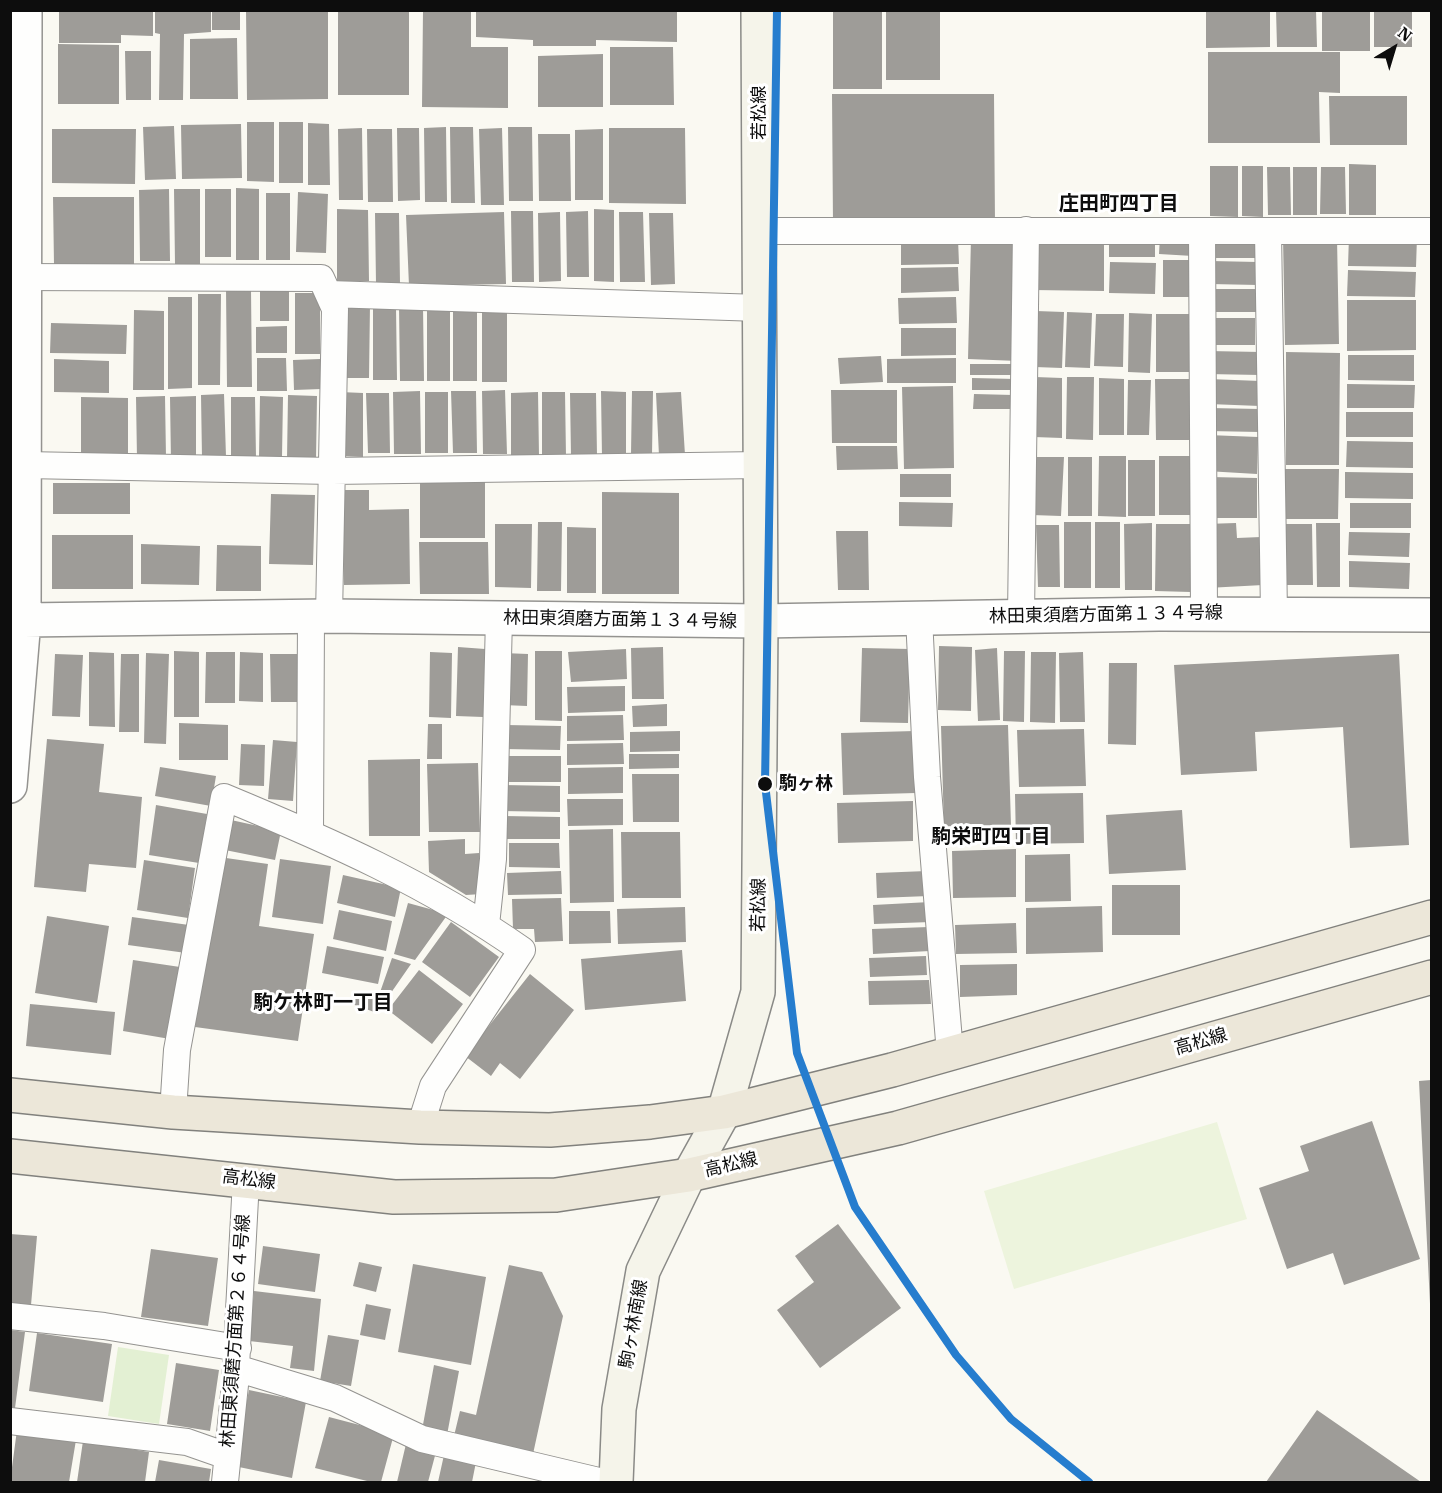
<!DOCTYPE html>
<meta charset="utf-8">
<style>
body{margin:0}
#map{position:relative;width:1442px;height:1493px;overflow:hidden;background:#faf9f2;font-family:"IBM Plex Serif",serif}
canvas{display:block}
.frame{position:absolute;inset:0;border:12px solid #0d0d0d;pointer-events:none}
.north{position:absolute;left:1364px;top:18px;width:60px;height:60px;-webkit-text-stroke:4px #fff;paint-order:stroke;rotate:38deg;font-size:16px;font-weight:700;line-height:24px;text-align:center;color:#0d0d0d}
.north::after{content:'';display:block;margin:auto;width:21px;height:27px;background:#0d0d0d;clip-path:polygon(50% 0,100% 100%,50% 72%,0 100%)}
</style>
<div id="map">
<canvas width="1442" height="1493"></canvas>
<div class="frame"></div>
<div class="north">N</div>
</div>
<script>
const c = document.querySelector('canvas').getContext('2d');
c.lineJoin = 'round';
function fill(path, color) {
  c.fillStyle = color;
  c.fill(path, 'evenodd');
}
function trace(path, color, width, dash) {
  c.strokeStyle = color;
  c.lineWidth = width;
  c.lineCap = dash ? 'butt' : 'round';
  c.setLineDash(dash || []);
  c.stroke(path);
}
function drawText(font, color, halo, rows, align = 'center') {
  c.font = font + ' "IBM Plex Serif","Noto Sans JP",serif';
  c.lineWidth = 6;
  c.setLineDash([]);
  c.textBaseline = 'middle';
  c.strokeStyle = halo;
  c.fillStyle = color;
  for (const [text, x, y, turn = 0] of rows) {
    c.save();
    c.translate(x, y);
    c.rotate((+turn || 0) * Math.PI / 180);
    c.textAlign = isNaN(turn) ? turn : align;
    if (halo) c.strokeText(text, 0, 0);
    c.fillText(text, 0, 0);
    c.restore();
  }
}
fill(new Path2D(`
 M118,1347l51,8 -10,69 -51,-8z`), '#e3f0d3');
fill(new Path2D(`
 M1217,1122l30,97 -233,70 -30,-98z`), '#edf4dd');
fill(new Path2D(`
 M59,10h94v26l-32,-1v8h-62z
 M155,10h56v22l-27,2 -1,66h-24l1,-66 -5,-1z
 M212,10h28v20h-28z
 M246,10h82v89l-81,1z
 M338,10h71v85h-71z
 M423,10h48v37h37v61l-86,-1z
 M476,10h201v32l-81,-2v6h-63v-6l-57,-3z
 M833,10h49v79h-49z
 M886,10h54v70h-54z
 M1206,10h64v37l-64,1z
 M1276,10h40l1,37h-40z
 M1322,10h48v41h-48z
 M1374,10h38v37h-38z
 M237,38l1,61h-48v-60z
 M58,44l61,1v59h-61z
 M610,47h63l1,58h-64z
 M125,51h26v49h-25z
 M1208,52h132v41l-21,-1 1,51h-112z
 M603,54v53h-65v-51z
 M832,94h162l1,130 -162,1z
 M1329,96h78v49h-77z
 M247,122h27v60l-27,-1z
 M279,122h24v61h-24z
 M308,123l21,1 1,61h-22z
 M241,124l1,54 -60,1 -1,-54z
 M174,126l2,53 -31,1 -2,-53z
 M446,127l1,75h-22l-1,-74z
 M450,127h23l2,76h-24z
 M508,127h24l1,74h-24z
 M362,128l1,72h-24l-1,-71z
 M397,128h22l1,72 -22,1z
 M502,128l2,77h-23l-2,-76z
 M609,128h76l1,76 -77,-1z
 M52,129h84l-1,55 -83,-1z
 M367,129h25l1,73h-25z
 M603,129v71h-28v-70z
 M538,134h32l1,67h-32z
 M1349,164l27,1v50h-27z
 M1210,166h28v51l-28,-1z
 M1242,166h21v51l-21,-1z
 M1267,167h23l1,48h-23z
 M1293,167h24v48h-24z
 M1321,167h24l1,47h-26z
 M236,188l23,1v71h-23z
 M169,189l1,72h-30l-1,-71z
 M174,189h26v75h-25z
 M205,189h26v68h-26z
 M298,192l30,2 -2,59 -30,-1z
 M266,193h24v67h-24z
 M53,197h81v69l-80,-1z
 M337,209l31,1 1,71h-32z
 M594,209l20,1v72l-20,-1z
 M511,211h22l1,71h-22z
 M588,211l1,66h-22l-1,-65z
 M504,212l2,72 -97,2 -3,-71z
 M560,212l1,69 -22,1 -1,-69z
 M619,212h24l2,70h-25z
 M375,213h24l1,71h-24z
 M649,213h24l2,71 -24,1z
 M1109,236h46v21h-46z
 M1160,236l34,1 -1,19 -34,-2z
 M1207,236h52v22h-53z
 M1349,236l68,1 -1,30 -68,-1z
 M971,238l49,1 -2,122 -50,-2z
 M1283,238h54l2,106 -54,1z
 M958,239l1,25 -58,1v-25z
 M1032,240h72v51l-71,-1z
 M1163,260h29v37h-29z
 M1210,261l48,1v23l-48,-1z
 M1110,262l46,1 -1,31 -46,-1z
 M958,267l1,24 -58,2v-25z
 M1348,270l68,2 -1,25 -68,-1z
 M226,289h25l1,98h-25z
 M260,289h29v32h-29z
 M1209,289h47v23h-47z
 M295,293h25v61h-25z
 M198,294h23l-1,91h-22z
 M168,297h24v91l-24,1z
 M956,297l1,26 -58,1 -1,-26z
 M1347,300h69v50l-69,1z
 M344,303l26,1 -1,74h-26z
 M399,306h24l1,75h-24z
 M427,306l23,1v74h-23z
 M373,307h23l1,73h-24z
 M453,307h24v74h-24z
 M482,307h25v75h-25z
 M134,310l30,1v79h-31z
 M1036,311l28,1 -2,56 -27,-1z
 M1067,312l25,1 -2,55 -25,-1z
 M1129,313l23,1 -2,59 -22,-1z
 M1096,314h28l-1,53 -29,-1z
 M1156,314h34l1,58h-35z
 M1209,318h46v27h-46z
 M51,323l76,2 -1,29 -76,-1z
 M287,326v27h-31v-26z
 M901,328h55v27l-55,1z
 M1208,351l53,1 -1,23 -53,-1z
 M1286,352l54,1 -1,112h-53z
 M1348,355h66v26l-66,-1z
 M881,356l2,26 -43,2 -2,-26z
 M257,358h29l1,33h-30z
 M956,358v25h-69v-24z
 M54,359l55,2v32l-55,-1z
 M320,359l1,30 -27,1 -1,-30z
 M970,364h47v11h-47z
 M1035,377l27,1v60l-28,-1z
 M1067,377h27l-1,63 -27,-1z
 M972,378l44,1v11h-44z
 M1099,378l25,1v56h-25z
 M1155,379h36l1,61h-36z
 M1209,379l51,2v25l-51,-2z
 M1128,380h23l-2,55h-22z
 M1347,384l68,1 -1,23h-67z
 M953,386l1,82 -50,1 -2,-82z
 M505,390l2,64h-24l-1,-63z
 M831,390h66v53h-65z
 M420,391l1,63h-27l-1,-62z
 M451,391h25l1,62h-24z
 M601,391l25,1v65h-24z
 M632,391h21l-1,64 -21,-1z
 M340,392l23,1v64l-24,-1z
 M425,392h23v61h-23z
 M538,392l1,64h-28v-63z
 M542,392h23l1,65 -24,1z
 M681,392l4,63 -26,1 -3,-63z
 M366,393h23l1,60h-22z
 M570,393h26l1,63h-26z
 M224,394l2,63 -24,1 -1,-63z
 M974,394l39,1 1,14h-41z
 M288,395l29,1 -1,64 -29,-1z
 M165,396l1,62 -29,1 -1,-62z
 M196,396v65l-25,1 -1,-65z
 M260,396l23,1 -1,60h-23z
 M81,397l47,1v58l-47,-1z
 M231,397h24l1,61 -25,1z
 M1209,408l51,1v23l-52,-1z
 M1346,412h67v25h-67z
 M1208,435l50,2 -1,37 -51,-3z
 M1347,441l66,1v26l-67,-1z
 M836,446h61l1,23 -61,1z
 M1099,456h27v61l-28,-1z
 M1159,456h34l-1,59h-33z
 M1034,457h30l-3,59 -29,-1z
 M1068,457h24v59h-24z
 M1128,460h27v56h-27z
 M1284,469h55l-1,50h-54z
 M1345,472l68,1v26l-68,-1z
 M900,474h51v23h-51z
 M1210,477l47,1v40h-47z
 M420,482h65v56h-65z
 M53,483h77v31h-77z
 M342,490h27v20l40,-1 1,75 -66,1z
 M602,492l77,1v101h-77z
 M271,494l44,1 -2,70 -44,-1z
 M899,502l54,1 -1,24 -53,-1z
 M1350,503h61v25h-61z
 M538,522h24l-1,69h-24z
 M1064,522h27v66h-27z
 M1095,522h25v66h-25z
 M1152,523v67h-27l-1,-66z
 M1236,523l1,15 24,-1 2,48 -56,3 -2,-64z
 M1316,523h24v64h-23z
 M495,524h37l-1,64 -36,-1z
 M1156,524h36l-1,68 -36,-1z
 M1285,524h27l1,61h-27z
 M1036,525h23l1,62h-22z
 M567,527l29,1v65h-29z
 M836,531h32l1,59h-31z
 M1349,532l61,1 -1,24 -61,-2z
 M52,535h81v54h-81z
 M419,542h69l1,52h-69z
 M141,544l59,2 -1,39 -58,-1z
 M217,545l44,1v45h-45z
 M1349,561l61,2 -1,26 -60,-2z
 M939,646l33,1 -1,64 -33,-1z
 M458,647l27,2 -2,68 -27,-1z
 M663,647l1,52h-32l-1,-51z
 M862,648l48,1 -2,74 -48,-1z
 M997,648l3,72 -22,1 -3,-71z
 M626,649l1,30 -56,3 -3,-30z
 M174,651l25,1v65h-25z
 M535,651h27v70l-27,-1z
 M1004,651h21l-1,71 -21,-1z
 M89,652l25,1 1,74 -26,-1z
 M206,652h29v51h-30z
 M240,652l23,1v49l-24,-1z
 M430,652l22,1 -1,65 -22,-1z
 M1031,652h25l-1,71 -25,-1z
 M1083,652l2,70h-25l-1,-69z
 M146,653l23,1 -3,90 -22,-1z
 M503,653l25,1 -1,52 -24,-1z
 M55,654l28,1 -3,62 -28,-1z
 M121,654h18v78h-20z
 M270,654h27v48h-26z
 M1399,654l10,191 -59,3 -7,-121 -88,5 2,39 -76,4 -7,-110z
 M1109,663h28l-1,82 -28,-1z
 M625,686v25l-57,2 -1,-26z
 M667,704v22l-34,1 -1,-21z
 M623,715l1,25 -57,1v-25z
 M179,723l49,2v35h-49z
 M428,724h14v35h-15z
 M506,725l55,1 -1,24 -55,-1z
 M1008,725l3,101 -67,1 -3,-101z
 M1084,729l2,57 -67,1 -2,-57z
 M680,731v20l-50,1v-20z
 M915,731l1,62 -73,2 -2,-62z
 M47,739l57,5 -5,48 43,5 -6,71 -47,-4 -3,28 -52,-5z
 M273,740l24,2 -4,59 -25,-2z
 M623,743l1,21 -57,1v-21z
 M241,744l24,1 -1,41 -25,-1z
 M629,754h50v14l-50,1z
 M503,756h58v26h-59z
 M420,759v77h-51l-1,-76z
 M478,763l2,69h-51l-2,-68z
 M160,767l56,9 -5,30 -56,-10z
 M623,767v26l-55,1v-26z
 M632,774h47v48h-46z
 M503,785l57,1v26l-59,-1z
 M1083,793l1,50 -68,1 -1,-50z
 M567,799h56v26l-55,1z
 M913,801v40l-75,2 -1,-40z
 M156,805l51,9 -8,49 -50,-8z
 M1182,810l4,60 -77,4 -3,-59z
 M504,816l56,1v22h-56z
 M231,820l50,11 -6,29 -50,-10z
 M613,829l1,73 -44,1 -1,-73z
 M621,832h59l1,66h-59z
 M465,839v15l14,-1 3,41 -16,1 -37,-23 -1,-31z
 M509,843h50l1,25 -51,-1z
 M1016,849v48l-63,1 -1,-47z
 M1070,854l1,47 -46,1v-47z
 M219,857l49,7 -9,62 55,8 -16,107 -103,-14z
 M280,859l51,7 -8,58 -51,-7z
 M144,860l51,8 -7,50 -51,-8z
 M561,871l1,23 -54,1 -1,-22z
 M927,871l2,25 -52,2 -1,-25z
 M343,875l58,13 -6,29 -58,-14z
 M1112,885h68v50h-68z
 M561,898l2,43 -28,1 -1,-13h-21l-1,-30z
 M930,902l1,20 -57,2 -1,-19z
 M408,903l40,11 -33,46 -21,-6z
 M1102,906l1,46 -77,2v-46z
 M685,907l1,35 -68,2 -1,-35z
 M339,910l53,11 -6,30 -53,-12z
 M569,911h41l1,32 -42,1z
 M47,916l62,10 -12,77 -62,-10z
 M132,917l57,8 -3,28 -58,-8z
 M451,922l48,35 -29,40 -48,-35z
 M1016,923l1,30 -61,1 -1,-29z
 M929,927l1,24 -57,3 -1,-25z
 M327,946l57,11 -6,27 -56,-11z
 M682,950l4,51 -101,9 -4,-51z
 M926,956l1,19 -57,2 -1,-19z
 M392,958l19,6 -34,49 -25,-9 4,-13 22,7z
 M133,960l47,7 -10,72 -47,-8z
 M1017,964v31l-57,2v-32z
 M419,970l44,34 -31,40 -44,-34z
 M530,974l44,36 -54,69 -20,-16 -9,13 -26,-20z
 M929,980l2,24 -62,1 -1,-24z
 M30,1004l85,8 -4,43 -85,-9z
 M1431,1080v224h-1l-11,-223z
 M1372,1121l48,138 -76,26 -11,-32 -46,16 -28,-81 50,-17 -9,-25z
 M838,1224l63,84 -81,60 -43,-58 37,-28 -19,-26z
 M10,1234l27,2 -6,69 -21,-2z
 M263,1246l57,8 -5,38 -57,-8z
 M151,1249l67,9 -10,68 -67,-9z
 M359,1262l23,5 -6,25 -23,-6z
 M413,1264l73,13 -15,88 -73,-13z
 M509,1265l33,7 21,44 -30,138 -79,-18 6,-25 16,4z
 M254,1291l67,8 -7,72 -24,-3 3,-22 -44,-5z
 M366,1304l25,5 -6,31 -25,-5z
 M10,1330l15,2 -10,76 -5,-1z
 M37,1333l75,11 -9,58 -74,-11z
 M328,1335l31,5 -8,46 -31,-5z
 M176,1363l43,7 -9,61 -43,-7z
 M434,1365l25,6 -12,64 -25,-5z
 M249,1390l57,12 -14,76 -58,-12z
 M1317,1410l104,72h-155z
 M329,1417l65,17 -13,48h-10l-56,-14z
 M17,1430l59,10 -7,42h-59z
 M83,1441l66,11 -4,30h-68z
 M406,1444l30,8 -8,30h-31z
 M444,1455l32,7 -4,20h-34z
 M159,1460l52,9 -2,13h-54z`), '#9e9c98');
const lane = new Path2D(`
 M760,231h672
 M1202,231l2,383
 M1268,231l6,383
 M10,277l311,1 14,31 -6,307
 M329,294l431,14
 M25,465l307,6 429,-6
 M1021,616l5,-386
 M919,618l8,159 23,276
 M310,833l1,-217
 M486,925l7,-66 6,-241
 M173,1112l4,-62 47,-253c106,44 204,87 298,153l-89,136 -13,41
 M10,1316l94,10 134,22
 M236,1368l99,30 87,41 181,43
 M10,1421l177,21 40,14
 M225,1482l10,-97 11,-205`);
const street = new Path2D(`
 M24,620l305,-4 432,5 398,-7 273,1
 M10,786l14,-166 1,-610`);
const secondary = new Path2D(`
 M616,1482l3,-73 24,-138 46,-96 35,-63 34,-120 3,-371 -3,-611`);
const primary = new Path2D(`
 M10,1095l163,17 247,15 130,3 100,-8 74,-10 168,-42 540,-153
 M10,1156l384,41 162,-2 133,-20 209,-47 534,-151`);
trace(lane, '#949390', 28);
trace(street, '#949390', 36);
trace(secondary, '#8a8a87', 36);
trace(primary, '#81817d', 36);
trace(lane, '#fefefd', 26);
trace(street, '#fefefd', 33);
trace(secondary, '#f5f4ea', 33);
trace(primary, '#ece7d9', 33);
trace(new Path2D(`
 M777,10l-12,774 32,269 58,154 101,148 55,64 78,63`), '#267dce', 8);
for (const [x, y, r, color] of [
 [765,784,8,"#0d0d0d"]
]) {
  const dot = new Path2D();
  dot.arc(x, y, r, 0, 2 * Math.PI);
  c.fillStyle = color;
  c.fill(dot);
  trace(dot, '#fff', 2);
}
drawText('18px', '#0d0d0d', '#fff', [
 ["若松線",760,113,-90],
 ["林田東須磨方面第１３４号線",1106,615,-1],
 ["林田東須磨方面第１３４号線",620,620,1],
 ["若松線",759,905,-89],
 ["高松線",1201,1042,-16],
 ["高松線",731,1165,-13],
 ["高松線",249,1180,7],
 ["駒ヶ林南線",634,1324,-80],
 ["林田東須磨方面第２６４号線",236,1331,-86]
]);
drawText('bold 18px', '#0d0d0d', '#fff', [
 ["駒ヶ林",779,784]
], 'left');
drawText('bold 20px', '#0d0d0d', '#fff', [
 ["庄田町四丁目",1119,204],
 ["駒栄町四丁目",991,837],
 ["駒ケ林町一丁目",323,1003]
]);
</script>
